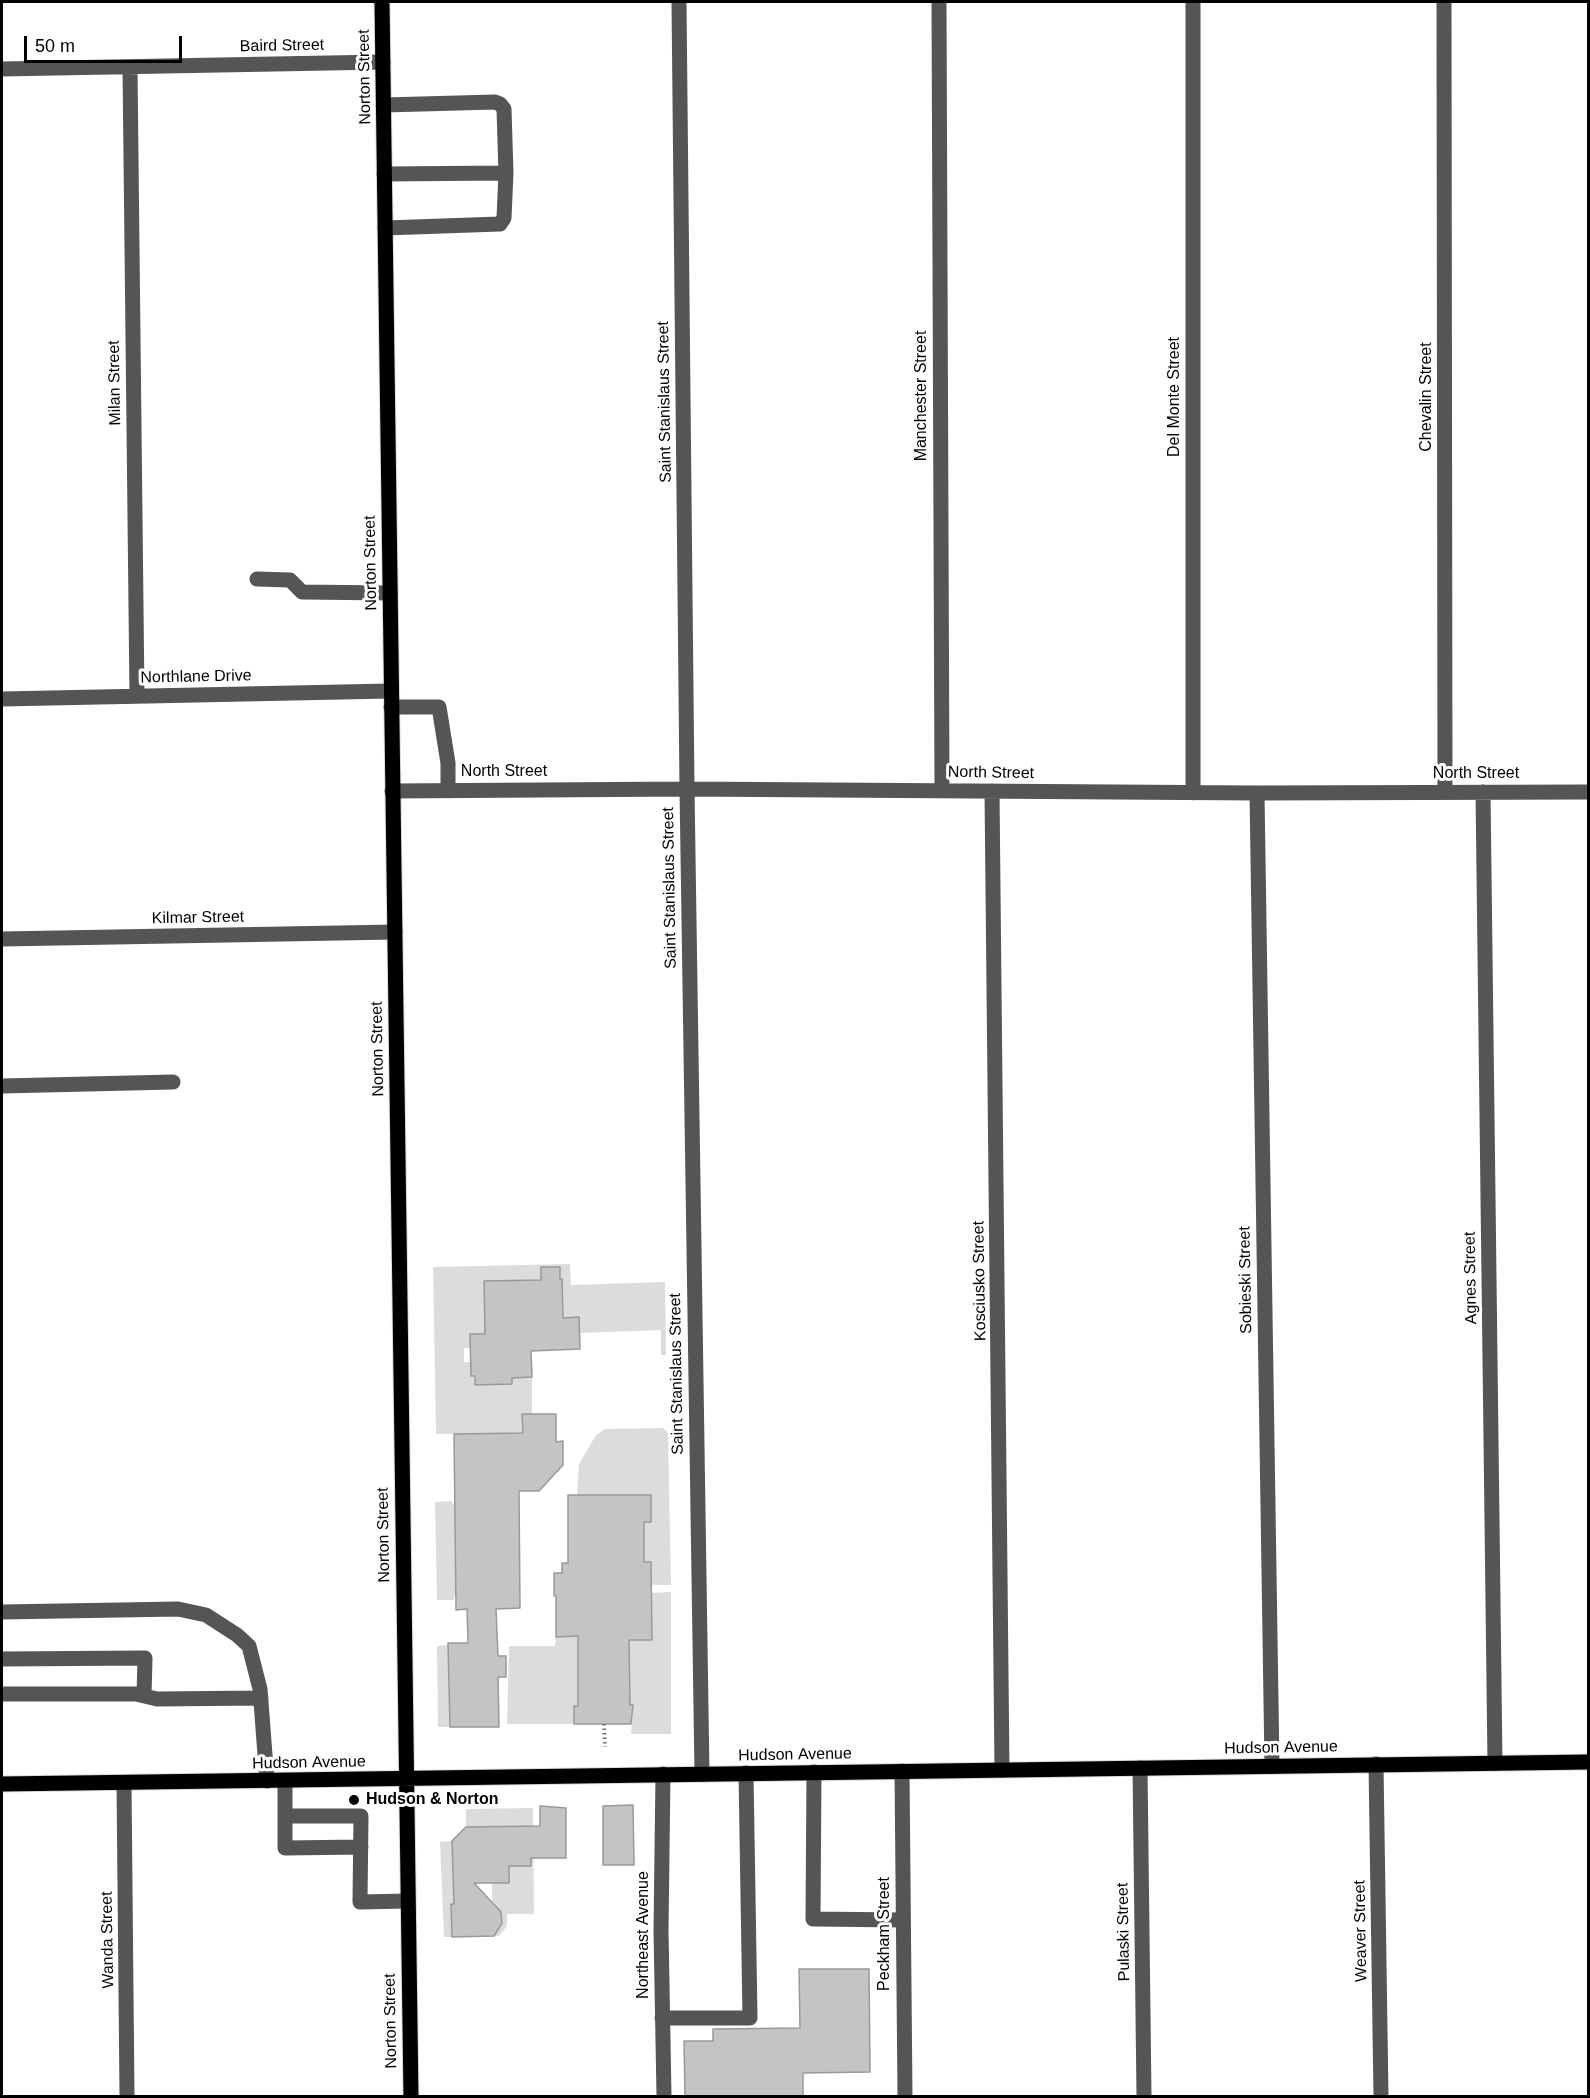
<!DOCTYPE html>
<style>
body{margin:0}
#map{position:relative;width:1590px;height:2098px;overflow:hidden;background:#fff;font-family:Helvetica,sans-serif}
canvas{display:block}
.frame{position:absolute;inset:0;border:3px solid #000;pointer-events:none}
.scale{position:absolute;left:24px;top:36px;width:158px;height:27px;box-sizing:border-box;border:3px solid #000;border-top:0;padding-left:8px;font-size:18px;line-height:21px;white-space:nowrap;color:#000;-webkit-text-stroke:4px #fff;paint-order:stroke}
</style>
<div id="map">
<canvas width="1590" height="2098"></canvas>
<div class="frame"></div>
<div class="scale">50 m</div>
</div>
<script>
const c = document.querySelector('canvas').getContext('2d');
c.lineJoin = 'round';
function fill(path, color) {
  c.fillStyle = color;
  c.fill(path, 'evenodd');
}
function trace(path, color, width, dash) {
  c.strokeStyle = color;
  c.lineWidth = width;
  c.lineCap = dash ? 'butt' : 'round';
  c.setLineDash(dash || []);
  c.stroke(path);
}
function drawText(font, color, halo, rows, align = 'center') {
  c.font = font + ' Helvetica,sans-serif';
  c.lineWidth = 6;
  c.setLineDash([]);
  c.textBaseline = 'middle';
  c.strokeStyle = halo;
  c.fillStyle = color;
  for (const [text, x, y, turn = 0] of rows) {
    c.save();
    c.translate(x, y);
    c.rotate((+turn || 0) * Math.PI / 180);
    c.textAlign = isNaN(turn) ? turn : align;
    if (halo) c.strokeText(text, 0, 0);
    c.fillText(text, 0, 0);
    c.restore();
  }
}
fill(new Path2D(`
 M570,1264l1,21 94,-3 1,73h-5v-25l-81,3 -1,-16 -16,1 -1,-39h-2v-12h-19v13l-57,1 2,53h-16l1,14h-7v14h7l4,23 37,-7 20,-1v38h-10l1,18 -87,1 -3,-167z
 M663,1428l5,5 3,152h-20v-23h-18v-26h11v-14h7v-27h-74l2,-31 17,-29 9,-6z
 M452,1501v3h3l1,92h-2v4h-17l-2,-98z
 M671,1592v142h-40l2,-29h-3l-1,-65h23l-1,-47z
 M578,1636v70h-4v18h-67l2,-78h46l1,-9z
 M448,1645l2,82h-12l-1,-81z
 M533,1808l1,106h-27v12l-8,10h-8l1,-5h5l5,-8 -1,-11 -9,-6v-23h17v-17h22l-65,-39v-18z
 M452,1841l2,63h-3l1,33h-8l-4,-95z`), '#dcdcdc');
const building = new Path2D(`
 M541,1267h19v12h2l1,39 16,-1 1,32 -49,2 1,26 -20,1v6l-37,1v-9h-4l-1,-42h15l-1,-53 57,-1z
 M522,1414h34v28l7,-1v24l-24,26h-20l1,117 -24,1 2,47h8v21h-8l1,50h-49l-2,-84h20l-1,-34 -11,1 -2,-176 69,-1z
 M568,1495h83v27h-7v40h7l1,78h-23l1,65h3l-2,19h-57v-18h4v-70l-22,1v-41h-2v-23h8v-10h6z
 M633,1805l1,60h-31v-59z
 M540,1806l26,2v50h-35v8h-22v17h-35l27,29 1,11 -8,13 -42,1 -1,-33h3l-2,-63 14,-14 74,-1z
 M799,1969h70l1,103 -67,1v24h-118l-1,-56h29v-12l87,-1z`);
fill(building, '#c4c4c4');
trace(building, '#999', 1.5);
const major = new Path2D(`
 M382,2l29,2094
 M2,1784l1586,-22`);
trace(major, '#dbdbdb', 17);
trace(new Path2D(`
 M604,1724l1,23`), '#777', 4, [1.5, 3]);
trace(new Path2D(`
 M679,2l8,787 15,985
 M939,2l3,789
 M1444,2l1,790
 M130,68l7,628
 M2,69l381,-7
 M384,105l111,-3 5,2 4,5 2,64 -2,45 -4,6 -115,4
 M384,174l122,-1
 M257,579l33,1 12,12 88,1
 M2,699l388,-8
 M391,707h48l9,56v28
 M392,791l295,-2 570,4 331,-1
 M992,791l10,979
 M1483,792l12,971
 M1193,793v-791
 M1257,793l15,973
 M2,939l393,-7
 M2,1086l171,-4
 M2,1612l176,-3 28,6 31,20 12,11 11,43 7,92
 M2,1659l143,-1 -1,38
 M2,1694h134l21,5 104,-1
 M1376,1764l5,332
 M1140,1768l4,328
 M902,1771l3,325
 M814,1772l-1,147 90,1
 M663,1774l-2,156 3,166
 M285,1781v67l76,-1
 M124,1783l3,313
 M285,1816h76l-1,86 47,-1
 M662,2018h88l-4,-245`), '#555', 15);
trace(major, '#000', 15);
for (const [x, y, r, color] of [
 [354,1800,6,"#000"]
]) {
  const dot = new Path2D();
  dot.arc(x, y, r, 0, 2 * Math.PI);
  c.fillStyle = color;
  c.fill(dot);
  trace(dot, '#fff', 2);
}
drawText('16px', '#000', '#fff', [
 ["Baird Street",282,46,-1],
 ["Norton Street",365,77,-91],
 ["Milan Street",115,383,-91],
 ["Manchester Street",922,396,-90],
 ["Del Monte Street",1175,397,-90],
 ["Chevalin Street",1427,397,-90],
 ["Saint Stanislaus Street",665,402,-91],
 ["Norton Street",371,563,-91],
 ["Northlane Drive",196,677,-1],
 ["North Street",504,772],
 ["North Street",991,773,1],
 ["North Street",1476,774],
 ["Saint Stanislaus Street",670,888,-91],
 ["Kilmar Street",198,918,-1],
 ["Norton Street",378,1049,-91],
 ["Agnes Street",1471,1278,-91],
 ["Sobieski Street",1246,1280,-91],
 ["Kosciusko Street",980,1281,-91],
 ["Saint Stanislaus Street",677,1374,-91],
 ["Norton Street",384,1535,-91],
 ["Hudson Avenue",1281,1748,-1],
 ["Hudson Avenue",795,1755,-1],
 ["Hudson Avenue",309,1763,-1],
 ["Weaver Street",1361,1931,-91],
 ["Pulaski Street",1124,1932,-91],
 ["Peckham Street",885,1934,-90],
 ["Northeast Avenue",644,1935,-90],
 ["Wanda Street",108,1940,-91],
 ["Norton Street",391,2021,-91]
]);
drawText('bold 16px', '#000', '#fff', [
 ["Hudson & Norton",366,1800]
], 'left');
</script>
